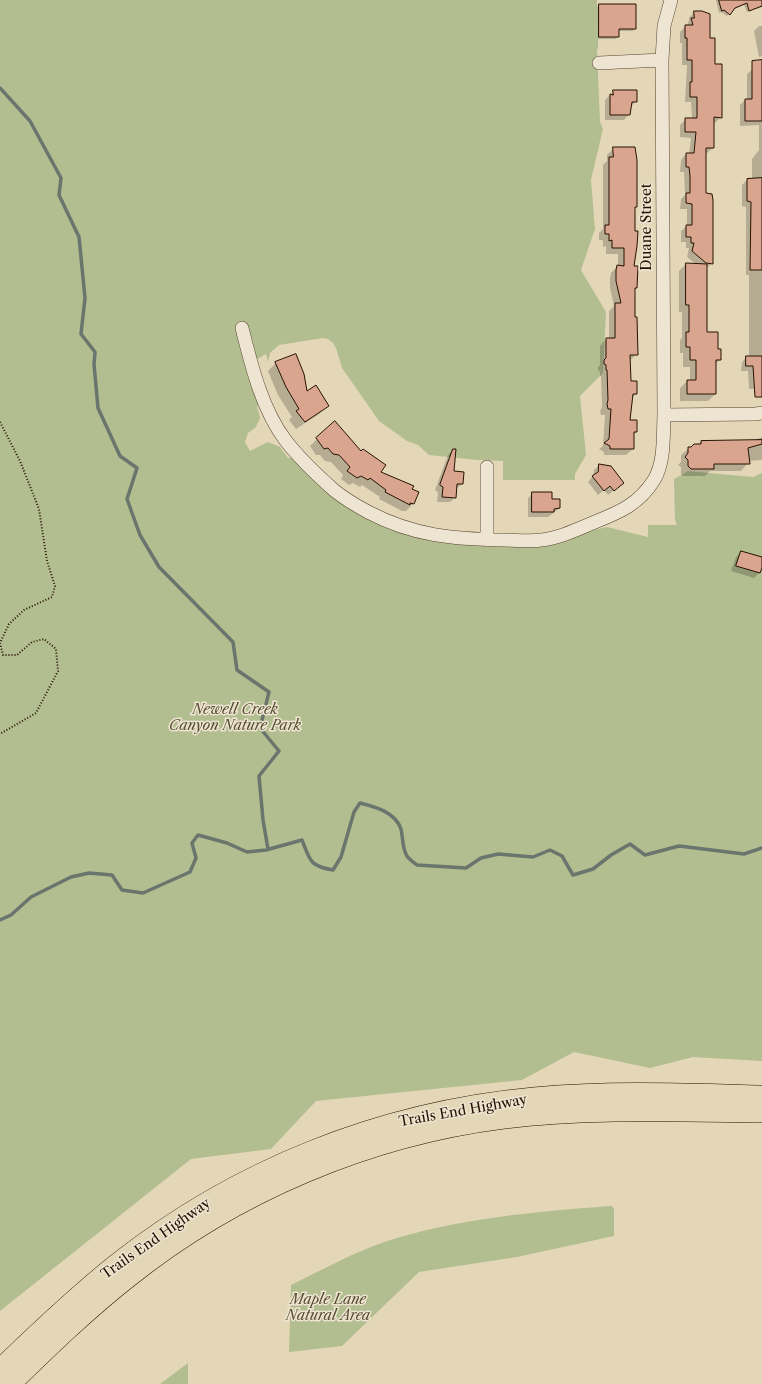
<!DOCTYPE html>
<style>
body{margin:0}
canvas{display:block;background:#e4d7b8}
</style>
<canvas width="762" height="1384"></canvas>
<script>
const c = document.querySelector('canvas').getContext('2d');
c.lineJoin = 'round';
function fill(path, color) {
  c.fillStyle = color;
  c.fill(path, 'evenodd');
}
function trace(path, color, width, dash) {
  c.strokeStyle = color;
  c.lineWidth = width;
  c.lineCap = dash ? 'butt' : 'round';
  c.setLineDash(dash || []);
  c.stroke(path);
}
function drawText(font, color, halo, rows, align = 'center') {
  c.font = font + ' "Libre Caslon Text",serif';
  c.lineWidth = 3;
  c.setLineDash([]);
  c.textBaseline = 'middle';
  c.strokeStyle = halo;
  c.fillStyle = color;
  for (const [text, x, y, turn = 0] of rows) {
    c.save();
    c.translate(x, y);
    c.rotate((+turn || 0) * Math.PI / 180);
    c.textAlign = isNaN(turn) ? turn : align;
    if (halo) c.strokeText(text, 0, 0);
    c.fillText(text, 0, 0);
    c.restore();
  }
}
fill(new Path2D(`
 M0,0h597v6l2,1 -1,41 -1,2 3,72 3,7 -12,51 4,49 -14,41 25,42 -3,61 -23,23 6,59 -11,19v6h-72v-19l-26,-1 -48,-5 -11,-10 -11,-4 -28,-20 -37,-53 -6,-20 -3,-5 -5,-4 -5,-1 -44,7 -9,8 -2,9 -2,-8 -12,7 7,32 -4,15 2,5 1,6 -5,9 -7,5 -3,9 5,9 18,-9 12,5 8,11 9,-1 94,69 134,19 82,-18 41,10v-12h29l-2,-5 -1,-41 14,-8 65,6 9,-4v588l-69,-4 -43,11 -76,-16 -52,28 -206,21 -45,48 -80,10 -191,152z
 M609,1206h3l2,3v27l-97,21 -98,15 -77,74 -53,6 2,-67c31,-15 63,-33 96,-44 72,-23 147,-29 222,-35z
 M188,1363v21h-28z`), '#b3be90');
fill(new Path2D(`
 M716,0h46v7l-15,5 -3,-7 -12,5 -5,6 -6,-4 -2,1z
 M600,5l35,23 -2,3h-15v6l-3,2h-17v-32z
 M694,12l15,27 5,24 7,54 -6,6h-2v25l-6,5h-2v41l7,69 -6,6v64l11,17 3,10 -5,4v30l-7,7h-28v-13l7,-7h3v-14h-7v-14h-3v-13l2,-2v-26h-3v-41l7,-7h10l-9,-7 2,-9h-3v-6h-5v-11l6,-5v-17h-7l1,-10 4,-4 -1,-23h-4l1,-12 5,-6h3l2,-16 -11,-1v-12l6,-6h6l-1,-17h-6l2,-37h-5v-22h-2v-11l6,-6 3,-5v-3z
 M759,26h3v30l-3,1 -5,-26z
 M753,69h9v319l-13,1 -1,-18h-7l1,-9 5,-5h2v-82h-3v-68l-4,-1v-21l5,-5h5v-21l7,-9v-25l-19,1v-21l5,-5h2v-26z
 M614,91l22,10 -6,6 -1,7 -5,6h-19v-20z
 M614,148l22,58 -2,2 -1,59 3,20 -2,3v28l3,36 -8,7 1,21 6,12 -5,5 -2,22 7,11 -3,3v14l-7,6h-22v-3l-5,-3 4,-3 2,-31h-4l-1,-4 2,-4 -1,-31h-1v-4l-2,-2v-3l2,-2v-19l6,-7h3v-28l5,-5 -4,-18v-10l1,-5 7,-7v-12h-12v-8l-3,1v-7h-4v-7l4,-4v-64l4,-4v-6z
 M276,363l30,29 21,14 -8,8 -23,15 -7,-9 3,-3 -14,-22 -10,-24z
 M762,437v23l-14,1v2l-7,8h-31l-5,5h-22l-2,-2v-7l-3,-2 3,-3v-7l8,-7 9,-3 3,-3 51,-1z
 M317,439l101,53 -5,12 -7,7h-4l-23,-12 1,-2 -18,-12 -2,2 -7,-4 -4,2 -8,-6 2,-4 -12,-13 -6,-1 -5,-6h-4l-6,-9z
 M453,450v22l9,12 -6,5v8l-6,5h-13l1,-10 -3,-2 13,-35z
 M599,465l18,23 -9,7 -4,-5 -6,5 -10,-13 5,-6 1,-6z
 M533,493l18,7 9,8 -12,9h-20v-19z
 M741,552l21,6v7l-3,8 -5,5 -23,-7 5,-14z`), '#0003');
trace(new Path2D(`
 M0,88l30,33 31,57 -2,17 20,42 6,61 -4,36 14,18 -1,12 4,44 22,48 17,12 -10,31 13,36 19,32 74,75 4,28 32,22 -9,36 19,23 -20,25 4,44 5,29
 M0,920l11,-5 20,-18 40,-20 18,-4 23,2 10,15 21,3 47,-21 6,-14 -4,-15 6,-8 29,8 20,9 19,-2 36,-10c8,20 7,26 31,30l8,-13 13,-45 6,-9c16,4 35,9 41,26 2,8 1,17 5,25 1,4 7,8 11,11l49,3 15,-10 17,-4 35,3 17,-7 12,6 11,19 20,-6 18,-14 19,-11 15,11 34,-9 65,8 18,-6`), '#6a756d', 3.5);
const building = new Path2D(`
 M719,0h43v6l-13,5 -2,-8 -12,5 -5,7 -6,-5 -2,1z
 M599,4h37v25h-17v8h-20z
 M694,11h8l8,3v24h5v26h7v54l-8,-1v31h-8v45l6,1 1,6v64l-7,-1 -14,-12 2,-8h-3v-6h-5v-12h6v-21l-6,-1v-10h4v-17l-1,-9h-3v-14h8l2,-21h-11v-14h12v-21h-7v-15h2v-22h-5v-22h-2v-13h8l-2,-7h3z
 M762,60v61h-17v-22h7v-38z
 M613,90h24v12h-5l-2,13h-20v-21l3,1z
 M613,147h22l2,13v47h-2v24h3l-1,15 -3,20h4l-1,22h-2v29h2l1,38h-8l1,26h6v13h-4l-3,26h7v12h-3v17h-24v-3l-6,-3 5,-4 2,-30h-3l-1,-5 1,-4 -1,-30h-1v-5l-2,-1v-4l2,-2v-20h9v-35h6l-5,-22v-11l1,-5 7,1v-18h-12v-8l-3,1v-7h-4v-9h4v-68h4z
 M762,178v92h-12l1,-68 -4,-1v-22z
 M686,263l21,1v68h11v17h3v11h-5v34h-29v-14h9v-20h-6v-13h-4v-15h3v-27h-3z
 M296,354l8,20 3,17 9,-6 13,21 -24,16 -9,-11 3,-2 -13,-22 -11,-25z
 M746,356h16v41h-7l-2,-31h-7z
 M335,421l26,30 2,-2 23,16 -5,7 33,14 -2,3 7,3 -5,12 -4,-1v2l-25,-13 1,-2 -16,-12 -2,2 -7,-4 -4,2 -10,-7 3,-4 -11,-12 -6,-1 -5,-6 -4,1 -8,-11z
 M762,440v4l-14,4 2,16h-36v5h-23l-3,-3v-6l-3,-3 3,-4v-6h3l3,-3h7v-3z
 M453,449h3l-2,22 10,1 -1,12h-6l-1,14 -14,-1 1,-10 -3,-2z
 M599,464l12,2 13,17 -10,8 -4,-5 -6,5 -12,-15 6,-4z
 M532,492h20v7h8v9l-6,1v3h-22z
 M741,551l21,6v11l-2,5 -24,-7z`);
fill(building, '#daa58f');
trace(building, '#261100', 1);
const minor = new Path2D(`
 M599,63l63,-3
 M242,328c9,36 20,82 44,113 14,18 32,35 49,50 10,8 22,15 33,21 46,24 85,27 136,28 12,0 25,2 37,0 19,-2 37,-11 54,-18 25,-10 44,-18 59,-42 11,-18 9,-44 10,-65l-2,-355 2,-34 7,-26
 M664,415l92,-1 6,-1
 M487,467v73`);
const trunk = new Path2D(`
 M0,1370c37,-36 75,-72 116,-105 120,-95 265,-153 418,-167 75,-7 152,-4 228,-2
 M10,1384c38,-37 76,-74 118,-107 106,-85 240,-142 376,-159 85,-10 172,-7 258,-6`);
trace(minor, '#56422e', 14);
trace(trunk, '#261100', 22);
trace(new Path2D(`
 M0,422l20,39 19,48 8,52 8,25 -3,11 -28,13 -15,14 -9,19 3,12h14l15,-13 12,-3 12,10 2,22 -22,42 -36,21`), '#261100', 2, [1, 2]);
trace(minor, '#ede5d1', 13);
trace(trunk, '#e4d7b8', 21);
drawText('14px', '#261100', '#ede5d1', [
 ["Duane Street",647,227,-90],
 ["Trails End Highway",463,1111,-10],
 ["Trails End Highway",156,1239,-35]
]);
drawText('italic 14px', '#574e32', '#ede5d1', [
 ["Newell Creek",235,710],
 ["Canyon Nature Park",235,726],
 ["Maple Lane",328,1300],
 ["Natural Area",328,1316]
]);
</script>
